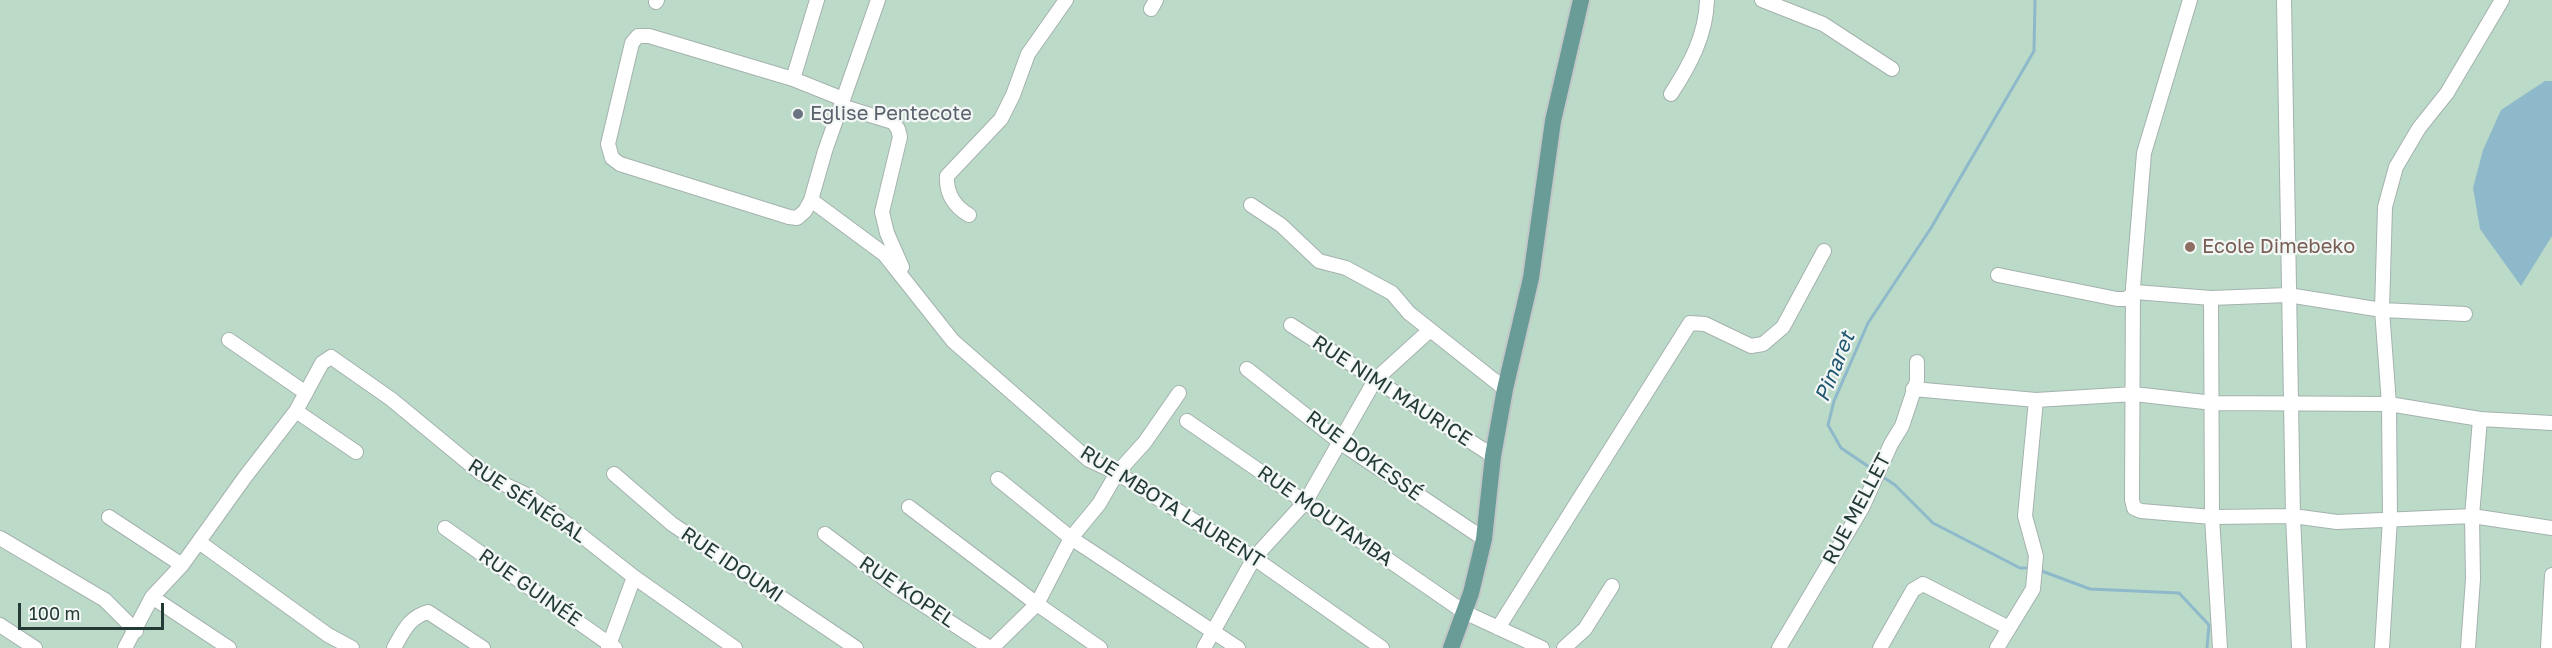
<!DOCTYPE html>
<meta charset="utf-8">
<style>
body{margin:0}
#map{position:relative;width:2552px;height:648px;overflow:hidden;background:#e1ebe8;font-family:"Golos Text",sans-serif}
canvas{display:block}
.scale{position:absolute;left:18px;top:603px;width:146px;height:27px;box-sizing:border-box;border:3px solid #233a37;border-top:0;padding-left:8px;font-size:18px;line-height:21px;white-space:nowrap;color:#233a37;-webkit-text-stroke:4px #f2f7f5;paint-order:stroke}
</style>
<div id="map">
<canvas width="2552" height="648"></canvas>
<div class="scale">100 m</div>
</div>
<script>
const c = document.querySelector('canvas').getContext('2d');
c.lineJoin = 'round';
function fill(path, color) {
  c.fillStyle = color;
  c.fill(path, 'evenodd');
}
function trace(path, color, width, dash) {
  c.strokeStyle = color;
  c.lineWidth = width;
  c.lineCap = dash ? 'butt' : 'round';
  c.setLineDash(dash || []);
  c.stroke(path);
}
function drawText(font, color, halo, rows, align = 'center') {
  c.font = font + ' "Golos Text",sans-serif';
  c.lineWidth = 4.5;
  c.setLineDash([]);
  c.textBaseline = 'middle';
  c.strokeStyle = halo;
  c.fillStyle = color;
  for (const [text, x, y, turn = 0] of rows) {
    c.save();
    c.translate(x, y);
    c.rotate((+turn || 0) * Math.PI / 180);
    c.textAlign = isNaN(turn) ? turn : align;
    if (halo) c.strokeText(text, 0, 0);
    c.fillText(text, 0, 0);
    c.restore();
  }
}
fill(new Path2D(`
 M0,0h2552v648h-2552z`), '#bcdac8');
fill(new Path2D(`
 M2545,81h7v155l-31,50 -41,-57 -7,-41 10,-38 18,-40z`), '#8eb9cb');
trace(new Path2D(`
 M1875,471l-34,-23 -13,-23 6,-24 34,-78 63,-95 103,-177 1,-51
 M1880,475l15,10 38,38 87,45h10
 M2039,570l51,19 89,4 30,32 -2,23`), '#8eb9cb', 3);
const minor = new Path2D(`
 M1762,0l61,24 69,45
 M2190,0l-46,153 -11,134 -1,213 2,8 7,3 71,6 81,-1 44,6 135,-6 80,12
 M2284,0l9,516 6,132
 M656,2l1,-2
 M1151,9l5,-9
 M793,79l24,-79
 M1671,94c19,-29 35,-59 36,-94
 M843,99l-50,-20 -144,-43h-11l-6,7 -24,101 4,14 8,6 169,53 8,1 8,-7 6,-11 73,54 69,87 136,119 28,13 137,85 128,90
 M841,106l52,16 5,7 2,8 -18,75 5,21 15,34
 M811,200l14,-49 53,-151
 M1251,205l30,20 38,36 27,7 46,25 17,20 96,76
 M969,215c-15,-9 -23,-21 -22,-39l54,-57 12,-24 15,-41 38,-54
 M1998,275l119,24h9l9,-7 76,6 77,-3 94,15 83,4
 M2211,298l1,219 8,131
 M1291,325l202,131
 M229,340l77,53
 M1247,369l94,74 143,96
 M1913,389l123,11 98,-6 79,9 176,1 91,15 72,4
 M296,411l60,41
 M1187,421l277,191 78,36
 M614,474l58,50 184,124
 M998,479l73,59 167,110
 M909,507l128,97 63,44
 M109,517l73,48
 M445,528l170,120
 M825,534l68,51 97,63
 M0,538l105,62 31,31
 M199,542l129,93 24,13
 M152,597l77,51
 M0,625l35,23
 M1498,628l192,-305 15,1 46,22 12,-2 20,-17 41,-76
 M125,648l27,-51 30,-32 63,-88 51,-66 26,-48 9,-6 60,42 91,75 41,19 31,21 80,63 101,71
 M394,648c9,-16 15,-31 34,-36l55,36
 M608,648l26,-71
 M992,648l45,-44 34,-66 28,-34 18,-31 28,-31 34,-49
 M1204,648l50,-90 52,-57 69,-121 55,-50
 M1564,648l21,-19 27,-43
 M1779,648l83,-140 29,-64 11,-18 15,-45v-19
 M1880,648l33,-58 10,-6 86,44
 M1997,648l36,-59 3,-33 -11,-40 11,-116
 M2382,648l8,-129 -1,-115 -7,-94 3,-103 11,-40 23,-39 28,-35 55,-93
 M2468,648l5,-69 -1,-63 8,-97
 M2548,648l4,-73`);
const major = new Path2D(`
 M1451,648l20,-55 13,-54 9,-83 12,-67 26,-111 22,-157 28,-121`);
trace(minor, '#a4b2af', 16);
trace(major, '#c1c8c7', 20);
trace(minor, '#fff', 14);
trace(major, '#699c97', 16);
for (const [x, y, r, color] of [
 [798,114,6,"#6b7280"],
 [2190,247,6,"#8d6e63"]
]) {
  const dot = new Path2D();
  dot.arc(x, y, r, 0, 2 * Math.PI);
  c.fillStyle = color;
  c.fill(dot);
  trace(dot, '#f2f7f5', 2);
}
drawText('20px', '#5b616d', '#f2f7f5', [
 ["Eglise Pentecote",810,114]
], 'left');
drawText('20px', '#785e54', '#f2f7f5', [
 ["Ecole Dimebeko",2202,247]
], 'left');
drawText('20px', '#233a37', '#f2f7f5', [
 ["RUE NIMI MAURICE",1392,391,33],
 ["RUE DOKESSÉ",1364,456,36],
 ["RUE SÉNÉGAL",527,501,33],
 ["RUE MBOTA LAURENT",1172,507,32],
 ["RUE MELLET",1857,509,-62],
 ["RUE MOUTAMBA",1325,516,35],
 ["RUE IDOUMI",732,565,34],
 ["RUE GUINÉE",530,588,35],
 ["RUE KOPEL",907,592,34]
]);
drawText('italic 21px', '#225871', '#f2f7f5', [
 ["Pinaret",1835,367,-68]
]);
</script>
